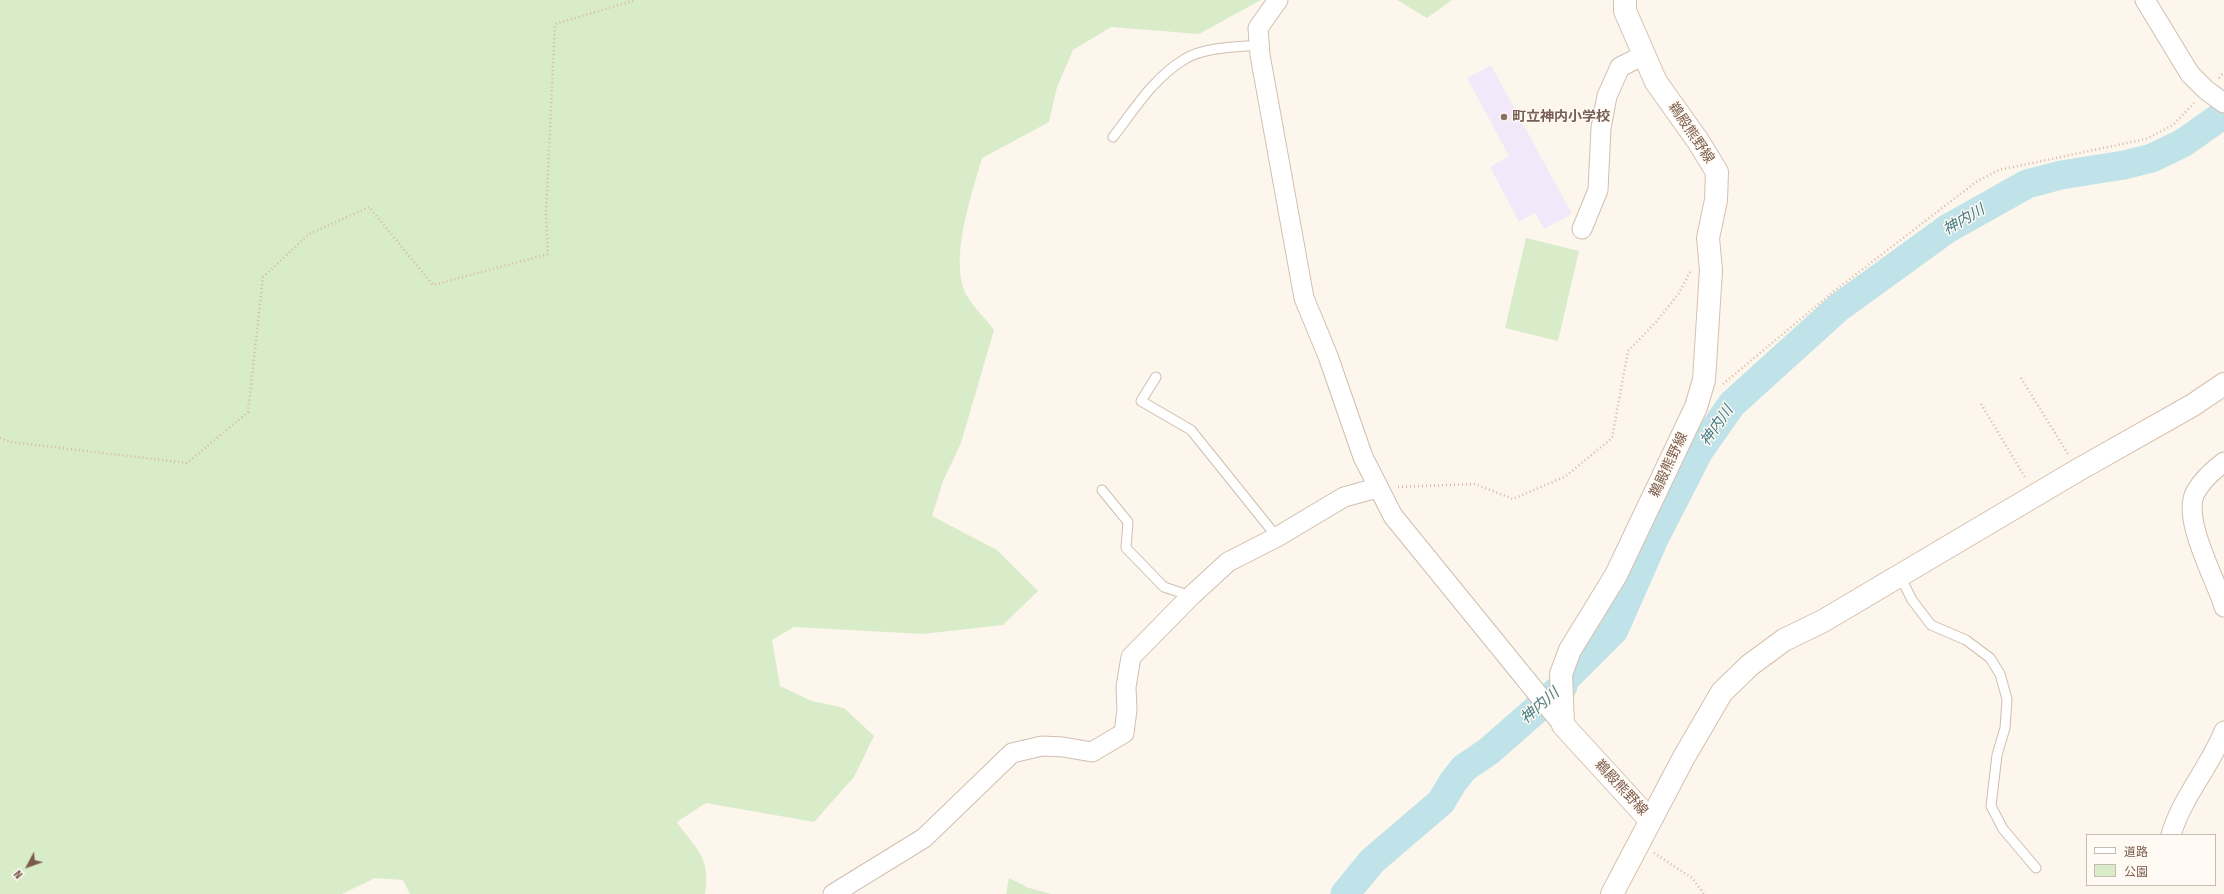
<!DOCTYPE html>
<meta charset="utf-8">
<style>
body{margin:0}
#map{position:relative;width:2224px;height:894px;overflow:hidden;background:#fdf6ec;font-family:"Fira Sans Condensed","Noto Sans JP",sans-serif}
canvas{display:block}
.legend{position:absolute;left:2086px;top:834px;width:130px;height:52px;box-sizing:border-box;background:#fffaf3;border:1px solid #cabbb1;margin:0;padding:5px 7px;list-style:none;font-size:12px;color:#7a5c4d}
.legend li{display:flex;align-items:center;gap:8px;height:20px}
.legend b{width:20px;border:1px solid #cabbb1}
.north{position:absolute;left:8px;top:846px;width:40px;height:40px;-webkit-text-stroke:3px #fffaf3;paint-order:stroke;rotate:229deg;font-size:11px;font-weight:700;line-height:16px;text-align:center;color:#7a5c4d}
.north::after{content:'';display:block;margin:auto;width:14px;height:18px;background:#7a5c4d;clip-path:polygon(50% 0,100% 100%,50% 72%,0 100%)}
</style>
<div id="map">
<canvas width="2224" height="894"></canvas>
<ul class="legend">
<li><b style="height:5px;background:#fff"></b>道路</li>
<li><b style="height:11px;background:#d8ecc9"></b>公園</li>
</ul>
<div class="north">N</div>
</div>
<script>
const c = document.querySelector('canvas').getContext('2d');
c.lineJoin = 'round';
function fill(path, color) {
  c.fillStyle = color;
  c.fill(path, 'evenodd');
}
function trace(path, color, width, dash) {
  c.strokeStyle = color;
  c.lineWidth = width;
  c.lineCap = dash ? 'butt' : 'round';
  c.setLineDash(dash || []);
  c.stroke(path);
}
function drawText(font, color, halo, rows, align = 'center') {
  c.font = font + ' "Fira Sans Condensed","Noto Sans JP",sans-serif';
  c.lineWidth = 3;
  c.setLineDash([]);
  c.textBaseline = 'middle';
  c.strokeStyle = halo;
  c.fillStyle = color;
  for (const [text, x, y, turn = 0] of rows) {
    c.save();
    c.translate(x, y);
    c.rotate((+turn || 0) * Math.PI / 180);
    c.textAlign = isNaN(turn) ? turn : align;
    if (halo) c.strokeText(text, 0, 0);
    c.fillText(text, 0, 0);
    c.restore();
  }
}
fill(new Path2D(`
 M1491,65l81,149 -28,15 -9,-16 -16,9 -29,-55 19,-11 -42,-78z`), '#f3e8fa');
fill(new Path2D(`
 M0,0h1261l-62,34 -88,-7 -38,23 -16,37 -8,35 -67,36c-10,37 -34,102 -15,138 7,12 19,23 27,34l-33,113 -18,38 -11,35 65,34 41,41 -35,34 -80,9 -129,-7 -22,13 8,46 32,15 32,7 30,28 -20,41 -40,45 -108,-19 -29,19c19,28 34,34 28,72h-295l-7,-14 -28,-2 -33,16h-342z
 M1397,0h55l-25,18z
 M1526,238l53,13 -21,90 -53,-13z
 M1009,878l20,10 23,6h-46z`), '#d8ecc9');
trace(new Path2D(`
 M1345,894l27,-33 69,-59 12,-20 11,-14 25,-17 74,-65 1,-6 50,-50 40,-91 45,-88 33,-47 106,-96 109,-79 80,-45 34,-9 63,-10 28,-7 31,-15 41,-29`), '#bfe3e8', 29);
const lane = new Path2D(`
 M1113,137c21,-27 41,-60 72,-78 19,-12 52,-12 74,-14
 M1156,377l-15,24 50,29 86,107
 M1102,490l26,32 -2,26 38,39 27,9
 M1900,576l12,24 19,25 35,15 24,18 10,16 7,25 -2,29 -8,27 -6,51 12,23 33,39`);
const street = new Path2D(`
 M1278,0l-20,28 2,27 44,243 24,58 35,101 30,59 170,209
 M2145,0l45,74 16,16 18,13
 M1582,229l16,-39 3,-62 6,-32 13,-29 24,-12
 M2224,462c-12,9 -22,18 -29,31 -13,27 21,86 29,114
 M2171,835c11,-38 39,-68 53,-104
 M833,894l91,-56 88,-85 30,-7 21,1 29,5 32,-19 3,-23 -1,-23 5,-30 60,-61 37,-34 49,-25 67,-40 33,-9`);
const secondary = new Path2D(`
 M1625,0v11l31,71 42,59 19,31 -1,28 -8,38 3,32 -7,110 -8,27 -80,168 -46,75 -9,24 2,51 87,95
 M1612,894l72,-137 38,-65 28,-27 34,-25 39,-19 255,-151 115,-65 31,-21`);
trace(lane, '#d1beb0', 11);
trace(street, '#d1beb0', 21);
trace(secondary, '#d6c0b0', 24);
trace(new Path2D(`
 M2219,78l5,-6
 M2021,378l47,76
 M1723,384l110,-92 143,-110 23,-12 147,-31 27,-14 21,-22
 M1981,404l45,75
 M0,438l11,4 176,21 61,-51 15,-135 46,-43 60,-27 64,78 115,-31 -2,-40 9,-190 81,-24
 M1398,487l77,-3 38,15 53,-23 46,-38 16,-87 28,-29 23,-29 12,-23
 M1654,853l38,25 12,16`), '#d9b8a5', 2.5, [1, 3]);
trace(lane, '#fff', 9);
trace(street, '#fff', 19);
trace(secondary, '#fff', 22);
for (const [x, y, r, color] of [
 [1504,117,4,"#8d6e63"]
]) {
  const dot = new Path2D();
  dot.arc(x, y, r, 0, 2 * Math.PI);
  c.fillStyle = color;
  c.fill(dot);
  trace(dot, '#fffaf3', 1.5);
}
drawText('bold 14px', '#785e54', '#fffaf3', [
 ["町立神内小学校",1512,117]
], 'left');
drawText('14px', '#7a5c4d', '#fffaf3', [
 ["鵜殿熊野線",1691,133,56],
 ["鵜殿熊野線",1669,465,-65],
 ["鵜殿熊野線",1621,788,47]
]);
drawText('italic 15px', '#437c86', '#fffaf3', [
 ["神内川",1964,220,-30],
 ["神内川",1717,426,-55],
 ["神内川",1540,706,-41]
]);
</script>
